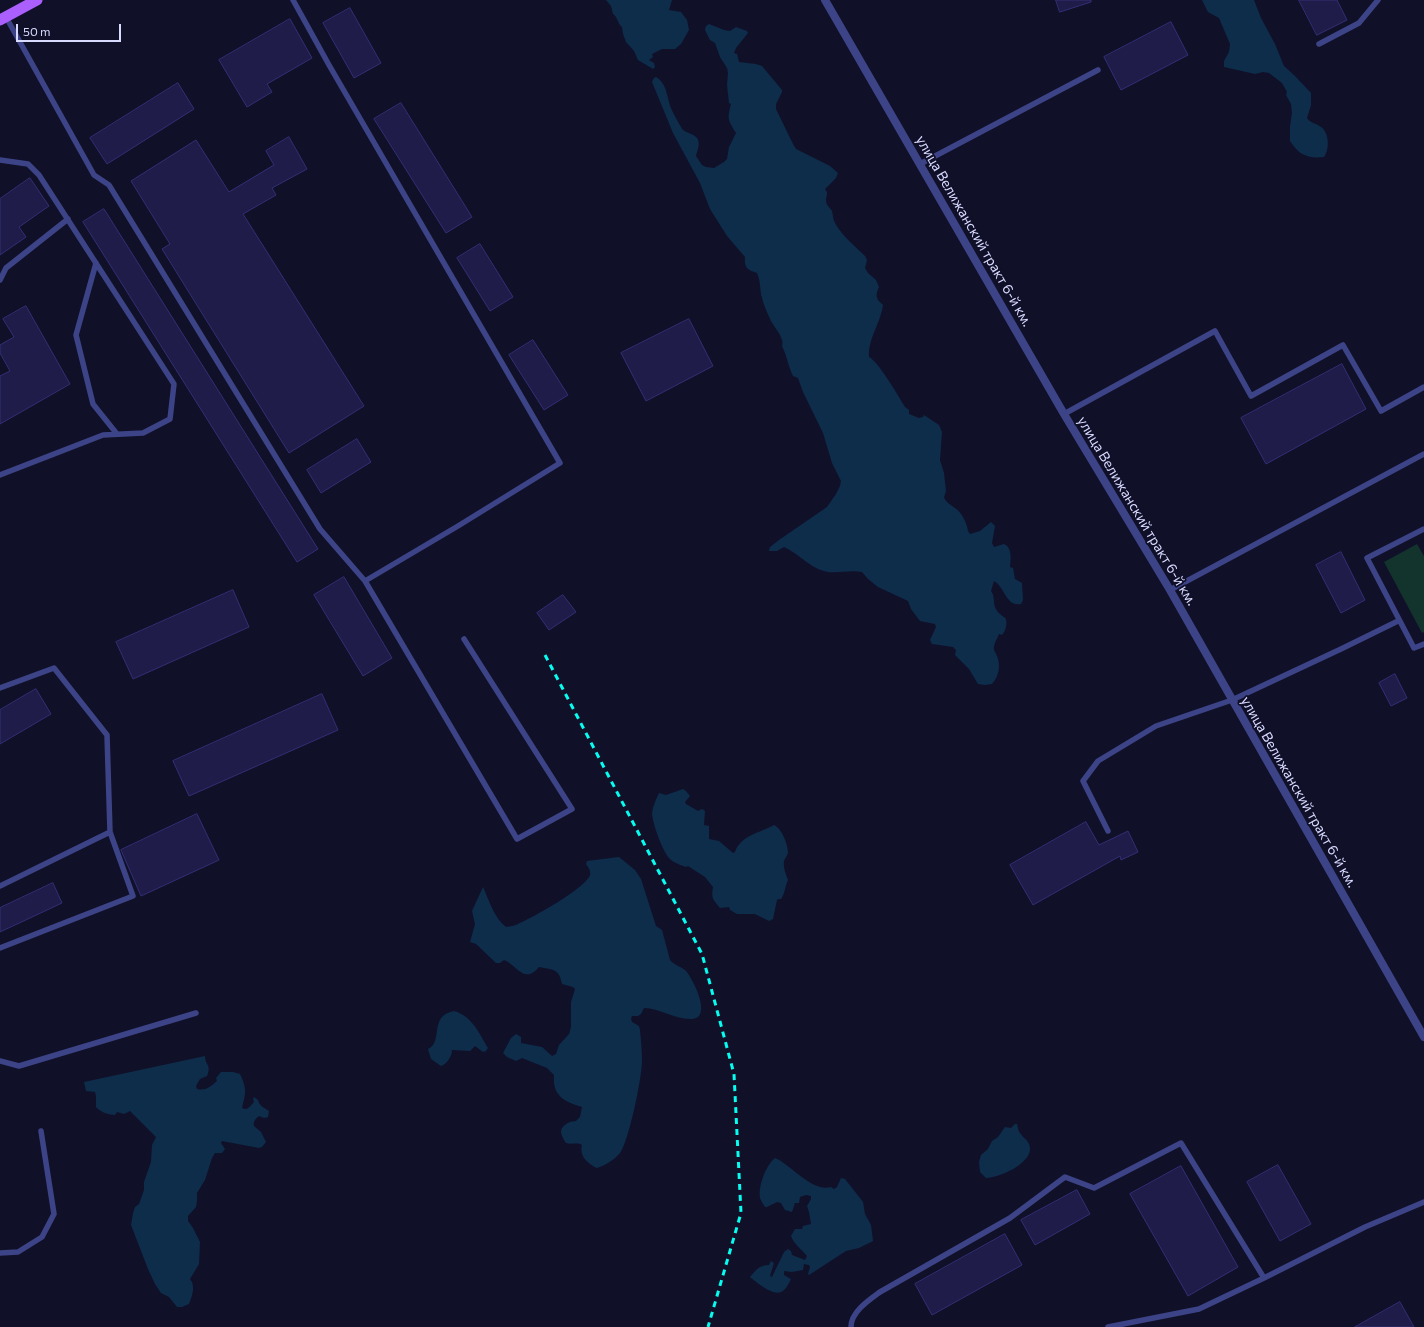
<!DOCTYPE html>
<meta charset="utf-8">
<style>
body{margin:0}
#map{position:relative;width:1424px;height:1327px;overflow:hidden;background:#111029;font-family:Commissioner,sans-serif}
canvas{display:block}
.scale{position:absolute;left:16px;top:24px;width:105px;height:18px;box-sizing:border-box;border:2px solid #d8daff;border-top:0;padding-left:5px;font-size:12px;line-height:14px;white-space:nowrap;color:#d8daff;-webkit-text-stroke:3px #111029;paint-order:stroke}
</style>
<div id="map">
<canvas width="1424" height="1327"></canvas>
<div class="scale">50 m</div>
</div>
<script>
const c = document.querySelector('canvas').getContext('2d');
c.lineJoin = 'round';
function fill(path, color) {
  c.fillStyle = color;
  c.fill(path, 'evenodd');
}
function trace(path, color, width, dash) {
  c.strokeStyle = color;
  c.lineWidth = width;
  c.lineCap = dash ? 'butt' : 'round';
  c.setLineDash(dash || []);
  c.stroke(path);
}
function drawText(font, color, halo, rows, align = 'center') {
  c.font = font + ' Commissioner,sans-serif';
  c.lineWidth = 3.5;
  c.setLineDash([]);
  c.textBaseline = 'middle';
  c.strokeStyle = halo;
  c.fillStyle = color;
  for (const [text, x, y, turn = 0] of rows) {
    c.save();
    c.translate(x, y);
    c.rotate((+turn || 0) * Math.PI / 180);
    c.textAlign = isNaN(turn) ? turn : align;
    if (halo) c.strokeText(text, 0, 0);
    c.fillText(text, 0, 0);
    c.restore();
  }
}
fill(new Path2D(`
 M1417,544l7,12v76l-2,1 -38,-71z`), '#13332d');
fill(new Path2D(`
 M606,0h66l-3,10 12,2 6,8 2,10 -8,14 -6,5h-13l-10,5 1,3 -4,3 5,3 1,4 -2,2 -15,-9 -4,-9 -8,-9 -3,-8 -1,-7c-5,-4 -4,-10 -9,-13l-2,-8z
 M1202,0h52l7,18 14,26 9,22 10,9 17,18v12l-4,13c3,5 9,5 14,9 8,5 9,22 3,30 -16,2 -25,-2 -34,-16v-15l2,-13 -1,-9 -5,-9 1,-3 -5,-9 -13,-10 -6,-1 -8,2 -31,-7v-6l5,-9 1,-8 -11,-26 -11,-6z
 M709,24l15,6 6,1 6,-4 11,4 1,2 -12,15 -2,5 3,1 2,8 17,2 6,2 20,24v2l-6,12v5l17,35 3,5 34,17 8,7 -2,5 -11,11c4,5 1,6 1,11 0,5 4,8 6,11 1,4 1,9 3,12 7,13 20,23 30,33l2,4 -2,8 3,5 8,7 3,7c-4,9 -3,12 4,18 -3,20 -15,33 -14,52 9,4 30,40 36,50l4,3v4l10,4 4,-1 1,-2 15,10 3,7 -2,28 4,13 2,18 -2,6c2,6 6,7 11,11 7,5 12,15 13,23l2,3 10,-3 11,-9 4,4 -3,17 2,4 10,-3c8,3 7,15 6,23l3,1 2,11 7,4 1,17 -2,4c-15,3 -16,-17 -27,-23l-3,10c4,5 2,10 4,16 2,6 7,8 11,12 1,5 0,12 -4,16l-3,-1c-2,5 -6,11 -5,16 1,2 2,4 3,6 4,10 2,20 -5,28l-7,1 -7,-1 -9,-15 -14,-14 1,-5 -3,-3 -21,-3 -2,-4 6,-13 -1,-3 -15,-3 -9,-12 -3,-8 -30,-14 -10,-8 -6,-7c-11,-2 -23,1 -34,0 -18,-3 -28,-18 -44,-25l-7,4h-8l1,-4 9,-7 48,-33 9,-13 4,-8 1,-5 -9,-18 -9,-30 -20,-41 -4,-11 -1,-3 -5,-2c-5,-10 -6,-20 -11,-30 3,-7 -7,-18 -11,-25 -4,-9 -8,-17 -10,-27 -1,-8 -1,-14 -4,-21 -10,-3 -13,-6 -12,-16l-18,-21 -17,-27 -10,-26 -27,-50 -21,-51 2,-4 2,-1c11,6 11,21 15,31 2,5 9,18 12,22 4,3 11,4 14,8 4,5 0,13 -1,18l6,9 4,2 8,1 10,-6 3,-3 2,-12 7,-14c-8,-13 -9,-14 -5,-29l-2,-1 -2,-18 1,-12 -1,-5 -7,-11 -5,-14 -5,-3 -5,-10 1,-4z
 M683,789l3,2 4,5 -5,6 1,2c4,2 8,5 12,7l4,-2 3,2 -1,14 5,1v13l10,2 14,12 2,-1c6,-17 25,-19 39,-27 8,4 14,19 14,28 -1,3 -3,5 -4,8 -1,6 2,14 4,19 -3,6 -3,14 -7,19h-3l-1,1 -4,19 -4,2 -14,-7h-18l-7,-4 -1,-3 -9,1c-7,-9 -9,-9 -7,-21l-8,-10 -17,-11 -2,1c-5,-2 -12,-4 -16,-8 -7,-6 -18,-37 -18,-46 1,-7 4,-14 7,-20l7,2z
 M619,857l16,13 6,9 15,47 6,4 8,30c4,5 10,6 15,10 8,8 28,48 7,49 -17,1 -32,-11 -48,-11l-3,6 -3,2h-6l-1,3 1,3 7,4 1,4c1,11 2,21 2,31 0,16 -13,80 -22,92 -6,7 -14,12 -23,15 -9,-4 -18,-12 -15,-23 -4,-3 -11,0 -16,-2 -2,-3 -5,-8 -5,-12 1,-6 9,-10 15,-10l4,-4 2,-10c-17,-5 -30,-11 -28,-32l-7,-7 -25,-10 -6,3 -9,-4 -4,-4 8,-15 5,-4 5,3v6l21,4 10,9 4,-2 3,-9 10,-11 2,-7v-25l4,-13 -2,-2 -11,-3c-3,-16 -9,-14 -23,-17 -15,18 -22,-2 -35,-7l-4,3h-4l-20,-19 -6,-2 5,-18 -3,-13 11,-24c6,13 11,31 23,40 4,-1 8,-1 12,-3 14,-6 68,-36 72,-49 1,-5 -2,-8 -4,-11l1,-3z
 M454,1011c18,5 25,22 34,37l-2,3 -3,1 -8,-6 -5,5 -18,-1c0,6 -5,14 -11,16l-10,-7 -3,-10c16,-7 0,-33 26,-38z
 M205,1056c0,9 7,9 2,20l-7,3 -4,7 1,3c9,2 13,-2 20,-8l-1,-3 5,-6h12l7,2c7,15 6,18 2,34 6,3 8,-2 12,-6l-1,-3 1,-2 4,3c1,6 7,8 11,11l-1,6 -4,1 -5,-2c-4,3 -6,6 -5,10l7,6 5,10 -4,5 -3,1 -37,-7 -1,2 4,6 -3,4h-7l-3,5 -7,22 -8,13v8l-1,6 -8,9v5l5,7 7,14 -1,22 -9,15c6,7 2,17 -1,25l-7,3h-5l-8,-10 -8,-4 -6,-9 -7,-15 -17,-44 2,-12 2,-6 4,-3 5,-14v-8l7,-20 1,-17 4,-8 -26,-26 -6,3 -7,-2 -2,3c-6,0 -15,-3 -19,-8v-11l-1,-4 -9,-1 -2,-9z
 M1015,1124h2c1,3 1,7 3,9 4,6 10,8 10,16 0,15 -31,29 -44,29l-6,-6 -1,-10 2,-7 7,-6 4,-8 6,-4 7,-10 6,1z
 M775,1158c15,6 38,35 56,29l3,2 3,-2 4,-9 4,1 18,23 2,12 6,11 2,16 -14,7 -13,3 -37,24 -1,-1 2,-7 -1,-2 -5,-1 -1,6 -11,2 -8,-1v4l7,4c-2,4 -5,11 -10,13 -8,4 -25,-10 -31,-15 6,-7 9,-12 19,-12l2,-4 3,2 -4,13 2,1 12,-25 4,-3 3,2 1,4 13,5 2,-4c-5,-6 -14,-13 -16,-20l4,-7h7l1,-3 8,-2 -2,-12 -2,-6 4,-7v-3l-5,-1 -6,2 -1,6h-4l-3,9 -7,-2 -4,-7 -4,-1 -10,5h-2c-2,-3 -4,-6 -5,-9 -2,-12 6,-33 15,-40z`), '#0d2d4b');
const building = new Path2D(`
 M1056,0h35v2l-31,10z
 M1299,0h38l10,20 -30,15z
 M350,8l31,55 -27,15 -31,-55z
 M290,19l22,39 -45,26 5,8 -25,15 -28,-47z
 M1171,22l17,33 -67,35 -17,-33z
 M178,83l16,26 -87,55 -17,-26z
 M401,103l71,114 -26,16 -72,-114z
 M289,137l18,32 -35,19 4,7 -33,19 121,192 -75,47 -127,-204 8,-5 -39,-63 65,-41 33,52 45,-27 -8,-14z
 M30,178l19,28 -30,21 7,10 -26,18v-56z
 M104,209l214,340 -21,13 -214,-340z
 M480,244l33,53 -23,14 -33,-53z
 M26,306l44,78 -70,40v-48l10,-5 -10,-18v-8l14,-8 -11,-18z
 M689,319l24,47 -67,35 -25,-48z
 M533,340l35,55 -24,15 -35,-55z
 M1342,364l24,45 -100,55 -25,-46z
 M357,439l14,23 -50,31 -14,-23z
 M1341,552l24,48 -24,13 -25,-48z
 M344,577l48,81 -29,18 -49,-81z
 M233,590l16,37 -116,52 -17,-37z
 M563,595l13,17 -27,18 -12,-17z
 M1395,674l12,24 -16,8 -12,-23z
 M36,689l15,25 -51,30v-34z
 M322,694l16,36 -149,66 -16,-35z
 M197,814l22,46 -78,36 -20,-46z
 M1086,822l13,23 29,-14 10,21 -17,8 -1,-4 -87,49 -23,-40z
 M53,883l9,20 -62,29v-24z
 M1278,1165l33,59 -31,17 -33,-59z
 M1181,1166l57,101 -50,29 -58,-102z
 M1077,1190l13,24 -55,31 -14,-25z
 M1005,1234l17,31 -90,50 -17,-31z
 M1400,1302l14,25h-59z`);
fill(building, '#1f1c4a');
trace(building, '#322f75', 1);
trace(new Path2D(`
 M293,0l36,65 231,398 -102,63 -93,55 152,258 55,-30 -108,-170
 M6,17l88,158 15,10 211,344 45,52
 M1319,44l40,-21 19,-23
 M0,160l28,4 11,11 135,209 -4,35 -27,14 -40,2 -103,40
 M920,164l178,-94
 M96,263l-20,72 17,69 24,30
 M0,280l6,-12 62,-49
 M1064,414l151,-83 36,65 92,-51 38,66 43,-24
 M1424,529l-57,29 47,90 10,-4
 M1170,590l254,-136
 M0,688l54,-20 53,67 3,97 -110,54
 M1108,831l-25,-50 15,-20 58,-35 76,-26 109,-51 57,-28
 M0,948l133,-52 -23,-64
 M0,1061l19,5 177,-53
 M0,1253l18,-1 24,-15 12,-23 -13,-83
 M851,1327c0,-15 18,-27 29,-35l130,-74 55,-41 29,11 87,-45 83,135
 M1108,1327l91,-18 65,-31 101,-51 59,-25`), '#3c4487', 5.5);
trace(new Path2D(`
 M825,0l239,414 106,176 254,447`), '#3c4487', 8);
trace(new Path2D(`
 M0,20l37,-20`), '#ab60fe', 11);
trace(new Path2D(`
 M545,655l157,299 32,120 7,139 -33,114`), '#06fdf0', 3, [6, 5]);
drawText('14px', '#d8daff', '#111029', [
 ["улица Велижанский тракт 6-й км.",974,231,60],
 ["улица Велижанский тракт 6-й км.",1137,511,59],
 ["улица Велижанский тракт 6-й км.",1299,792,60]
]);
</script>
